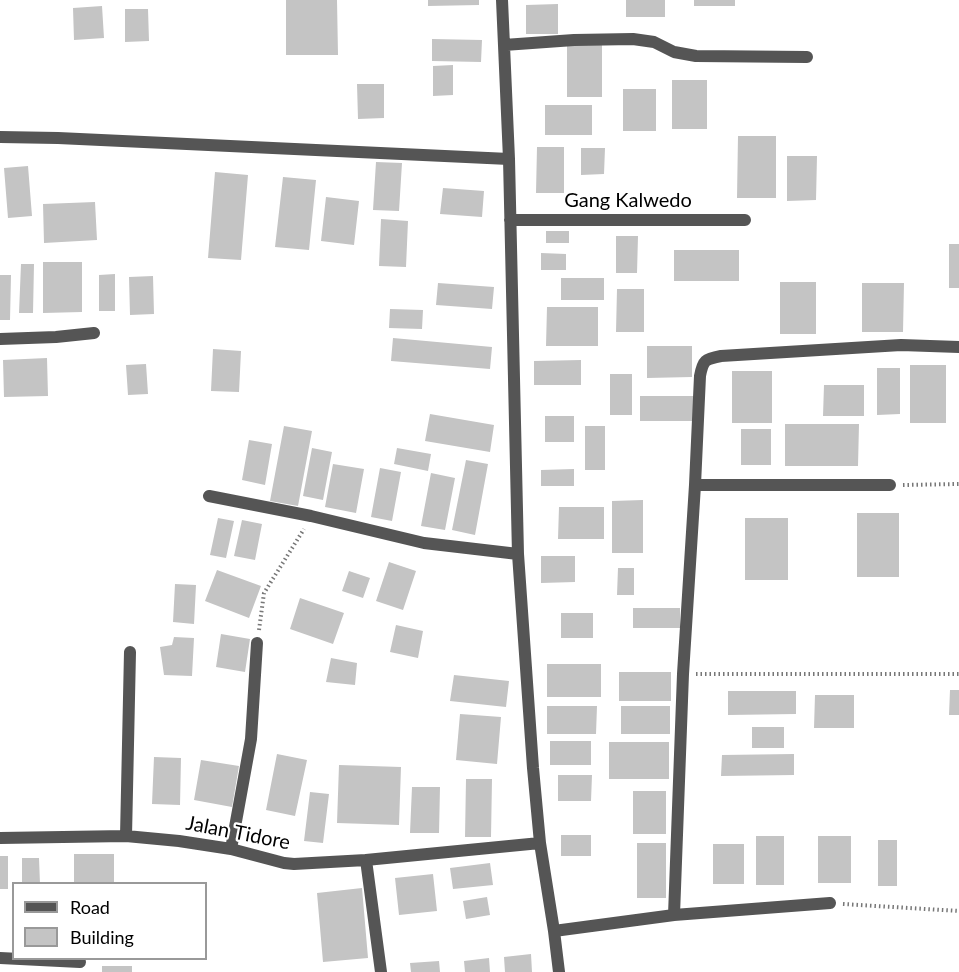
<!DOCTYPE html>
<style>
body{margin:0}
#map{position:relative;width:959px;height:972px;overflow:hidden;background:#fff;font-family:Lato,sans-serif}
canvas{display:block}
.legend{position:absolute;left:12px;top:882px;width:195px;height:78px;box-sizing:border-box;background:#fff;border:2px solid #999;margin:0;padding:8px 10px;list-style:none;font-size:18px;color:#000}
.legend li{display:flex;align-items:center;gap:12px;height:30px}
.legend b{width:30px;border:2px solid #999}
</style>
<div id="map">
<canvas width="959" height="972"></canvas>
<ul class="legend">
<li><b style="height:8px;background:#555"></b>Road</li>
<li><b style="height:16px;background:#c4c4c4"></b>Building</li>
</ul>
</div>
<script>
const c = document.querySelector('canvas').getContext('2d');
c.lineJoin = 'round';
function fill(path, color) {
  c.fillStyle = color;
  c.fill(path, 'evenodd');
}
function trace(path, color, width, dash) {
  c.strokeStyle = color;
  c.lineWidth = width;
  c.lineCap = dash ? 'butt' : 'round';
  c.setLineDash(dash || []);
  c.stroke(path);
}
function drawText(font, color, halo, rows, align = 'center') {
  c.font = font + ' Lato,sans-serif';
  c.lineWidth = 4.5;
  c.setLineDash([]);
  c.textBaseline = 'middle';
  c.strokeStyle = halo;
  c.fillStyle = color;
  for (const [text, x, y, turn = 0] of rows) {
    c.save();
    c.translate(x, y);
    c.rotate((+turn || 0) * Math.PI / 180);
    c.textAlign = isNaN(turn) ? turn : align;
    if (halo) c.strokeText(text, 0, 0);
    c.fillText(text, 0, 0);
    c.restore();
  }
}
fill(new Path2D(`
 M286,0h51l1,55h-52z
 M428,0h51v5l-51,1z
 M626,0h39v17h-39z
 M694,0h41v6h-41z
 M558,4v30h-32v-29z
 M102,6l2,32 -30,2 -1,-32z
 M125,9h23l1,32 -24,1z
 M432,39l50,1 -1,22 -49,-1z
 M567,44h35v53h-35z
 M453,65v30l-20,1v-30z
 M672,80h35v49h-35z
 M357,84h27v34l-26,1z
 M623,89h33v42h-33z
 M545,105h47v30h-47z
 M738,136h38v62h-39z
 M537,147h27v46h-28z
 M581,148h24l-1,26 -23,1z
 M787,156h30l-1,44 -29,1z
 M376,162l26,1 -3,48 -26,-1z
 M28,166l4,50 -24,2 -4,-50z
 M215,172l33,3 -7,85 -33,-2z
 M283,177l33,3 -7,70 -34,-3z
 M443,188l41,3 -2,26 -42,-3z
 M326,197l33,4 -5,44 -33,-4z
 M95,202l2,38 -53,3 -1,-39z
 M381,219l27,2 -2,46 -27,-1z
 M546,231h23v12h-23z
 M616,236h22l-1,37h-21z
 M949,244h10v44h-10z
 M674,250h65v31h-65z
 M541,253l25,1v16h-25z
 M43,262h39v50l-39,1z
 M21,264h13l-1,49h-14z
 M115,274v37h-16v-36z
 M0,275h11l-1,45h-10z
 M153,276l1,38 -24,1 -1,-38z
 M561,278h43v22h-43z
 M780,282h36v52h-36z
 M438,283l56,4 -2,22 -56,-4z
 M862,283h42l-1,49h-41z
 M617,289h27v43h-28z
 M547,307h51v39h-52z
 M390,309l33,1 -1,19 -33,-1z
 M393,338l99,9 -2,22 -99,-8z
 M647,346h45v31l-45,1z
 M213,349l28,2 -2,41 -28,-1z
 M47,358l1,38 -44,1 -1,-37z
 M581,360v25h-47v-24z
 M146,364l2,30 -20,1 -2,-30z
 M910,365h36v58h-36z
 M877,368h23v46l-23,1z
 M732,371h40v52h-40z
 M610,374h22v41h-22z
 M824,385h40v31h-41z
 M640,396h55v25h-55z
 M430,414l64,11 -4,27 -65,-11z
 M545,416h29v26h-29z
 M785,424h74l-1,42h-73z
 M284,426l28,5 -14,75 -28,-5z
 M585,426h20v44h-20z
 M741,429h30v36h-30z
 M249,440l23,4 -7,41 -23,-5z
 M312,448l20,4 -9,48 -20,-4z
 M397,448l34,6 -3,17 -34,-7z
 M466,460l22,4 -13,71 -23,-5z
 M333,464l31,5 -8,44 -31,-6z
 M380,468l21,4 -9,49 -21,-4z
 M574,469v17h-33v-16z
 M431,473l24,5 -10,52 -24,-4z
 M643,500v53h-31v-52z
 M559,507h45v32h-46z
 M857,513h42v64h-42z
 M218,518l16,3 -8,37 -16,-3z
 M745,518h43v62h-43z
 M242,520l20,4 -7,36 -21,-4z
 M541,556h34v26l-34,1z
 M389,562l27,9 -13,39 -27,-9z
 M618,568h16v27h-17z
 M217,570l44,16 -12,32 -44,-17z
 M349,571l21,7 -7,20 -21,-7z
 M175,584l21,1 -2,39 -21,-2z
 M300,598l44,15 -11,31 -43,-15z
 M633,608h47v20h-47z
 M561,613h32v25h-32z
 M396,625l27,6 -5,27 -28,-6z
 M221,634l29,5 -5,33 -29,-5z
 M174,637l20,1 -2,38 -28,-1 -4,-28 12,-2z
 M331,658l26,5 -2,22 -29,-3z
 M547,664h54v33h-54z
 M619,672h52v29h-52z
 M454,675l55,6 -3,26 -56,-6z
 M950,690h9v25h-10z
 M728,691h68v23l-68,1z
 M815,695h39v33h-40z
 M547,706h50l-1,28h-49z
 M621,706h49v28h-49z
 M460,714l41,3 -4,47 -41,-4z
 M752,727h32v21h-32z
 M550,741h41v24h-41z
 M609,742h60v37h-60z
 M277,754l30,6 -12,56 -29,-6z
 M794,754v21l-73,1 1,-21z
 M154,757l27,1 -1,47 -28,-1z
 M201,760l38,6 -7,41 -38,-7z
 M339,765l62,2 -2,58 -62,-2z
 M558,775h34l-1,26h-33z
 M466,779h26l-1,58h-26z
 M412,787h28l-1,46h-29z
 M633,791h33v43h-33z
 M310,792l19,2 -6,49 -19,-2z
 M561,835h30v21h-30z
 M756,836h28v49h-28z
 M818,836h33v47h-33z
 M878,840h19v46h-19z
 M637,843h29v55h-29z
 M713,844h31v40h-31z
 M74,854h40v30h-40z
 M0,856h8v33h-8z
 M22,858h17l1,26h-18z
 M490,863l3,22 -40,4 -3,-21z
 M433,874l4,37 -38,4 -4,-37z
 M362,888l6,70 -45,4 -6,-69z
 M487,897l3,18 -24,4 -3,-18z
 M531,954l1,18h-27l-1,-15z
 M489,958l1,14h-25l-1,-11z
 M439,961l1,11h-29l-1,-9z
 M102,966h30v6h-30z`), '#c4c4c4');
trace(new Path2D(`
 M903,485l56,-1
 M259,630l5,-37 40,-64
 M696,674h263
 M843,904l116,7`), '#777', 4, [1.5, 3]);
trace(new Path2D(`
 M502,0l7,159 9,395 15,214 7,75 14,88 5,41
 M504,45l70,-5 59,-1 21,3 20,10 22,4 111,1
 M0,137l58,1 451,21
 M510,220h235
 M0,339l56,-2 38,-4
 M695,485h195
 M209,496l102,20 113,27 94,11
 M126,836l4,-184
 M0,838l126,-2 53,5 52,8 53,14 10,1 72,-4 174,-17
 M231,849l20,-110 6,-96
 M366,860l15,112
 M674,915l9,-241 12,-189 5,-109c3,-16 5,-17 21,-20l180,-11 58,2
 M554,931l120,-16 156,-12
 M0,958l80,4`), '#555', 12);
drawText('20px', '#000', '#fff', [
 ["Gang Kalwedo",628,201],
 ["Jalan Tidore",238,833,11]
]);
</script>
